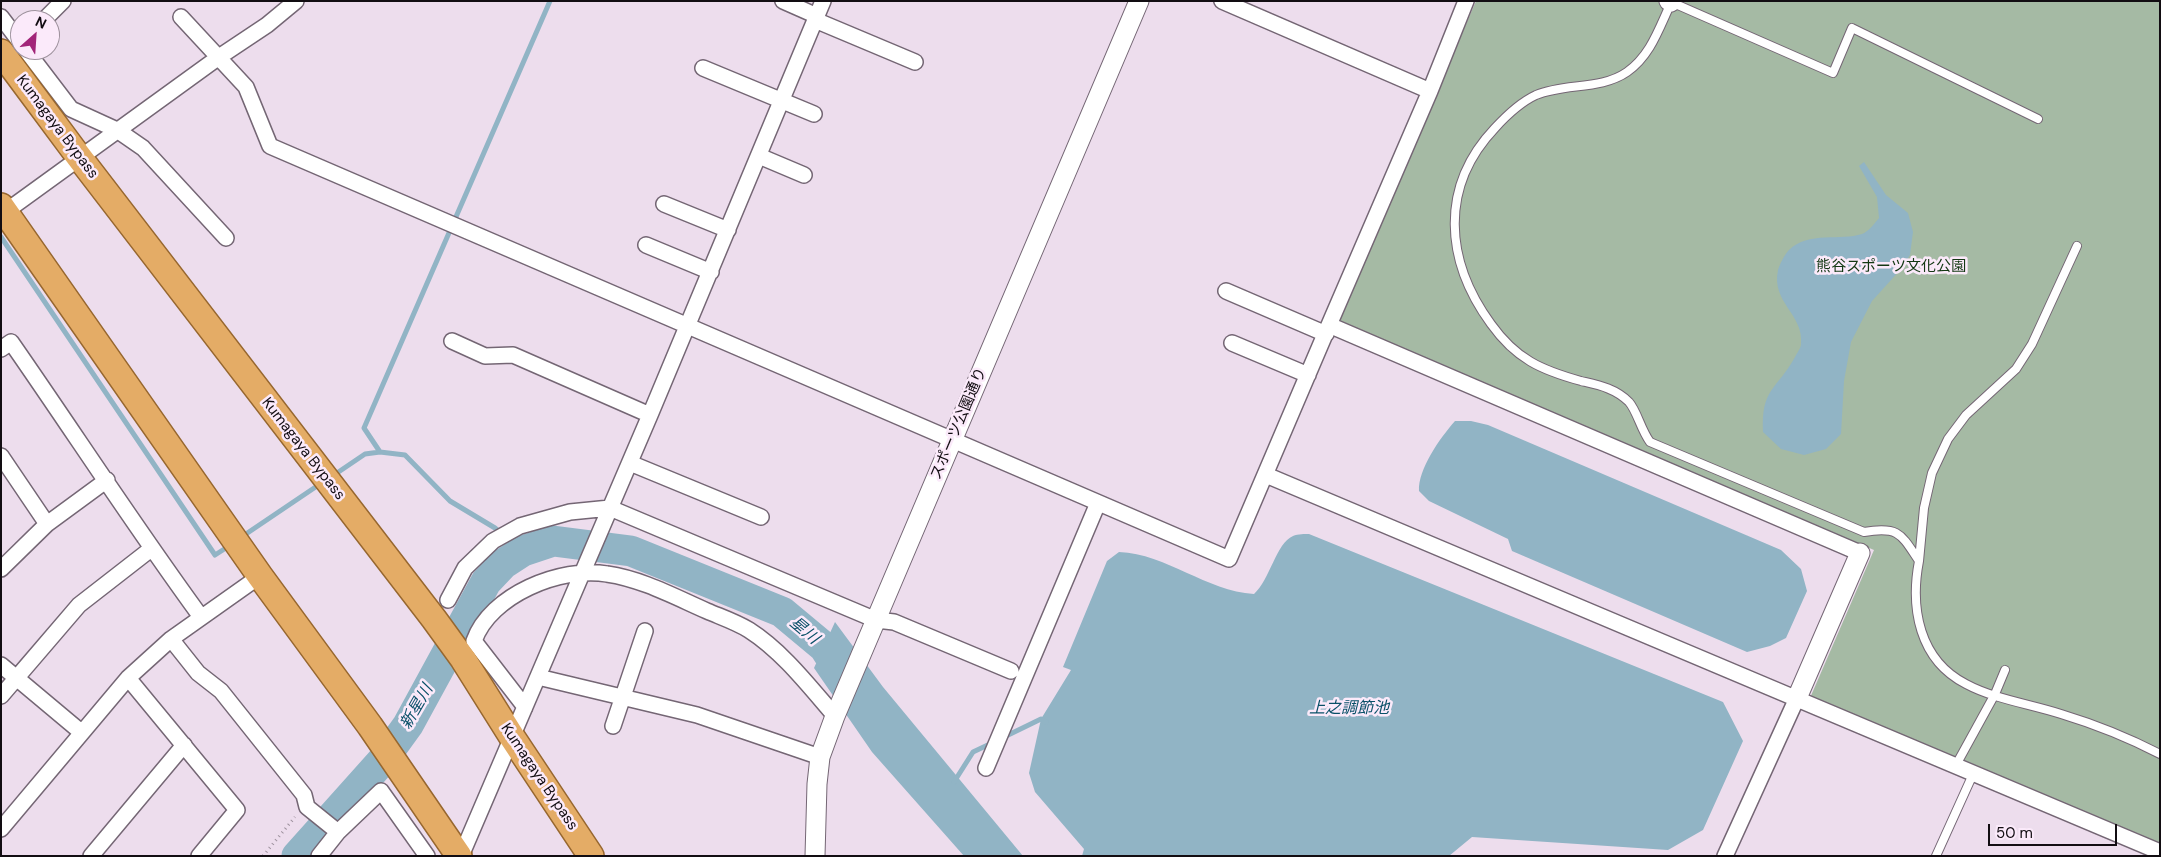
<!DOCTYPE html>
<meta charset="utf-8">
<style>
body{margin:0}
#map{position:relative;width:2161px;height:857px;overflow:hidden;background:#eddded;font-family:"DM Sans",sans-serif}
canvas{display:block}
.frame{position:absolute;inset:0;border:2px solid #120d12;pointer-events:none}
.north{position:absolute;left:10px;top:10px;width:50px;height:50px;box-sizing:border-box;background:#fbeafa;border:1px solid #9e929d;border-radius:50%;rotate:26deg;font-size:14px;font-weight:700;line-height:20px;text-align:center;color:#120d12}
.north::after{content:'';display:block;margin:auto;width:18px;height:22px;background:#a22579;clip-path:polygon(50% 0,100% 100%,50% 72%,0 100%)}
.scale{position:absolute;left:1988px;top:824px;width:129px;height:22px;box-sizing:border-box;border:2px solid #120d12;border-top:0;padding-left:6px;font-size:15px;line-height:18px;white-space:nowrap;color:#120d12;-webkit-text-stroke:4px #fbeafa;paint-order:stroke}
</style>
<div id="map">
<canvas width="2161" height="857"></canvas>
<div class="frame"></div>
<div class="north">N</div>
<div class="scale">50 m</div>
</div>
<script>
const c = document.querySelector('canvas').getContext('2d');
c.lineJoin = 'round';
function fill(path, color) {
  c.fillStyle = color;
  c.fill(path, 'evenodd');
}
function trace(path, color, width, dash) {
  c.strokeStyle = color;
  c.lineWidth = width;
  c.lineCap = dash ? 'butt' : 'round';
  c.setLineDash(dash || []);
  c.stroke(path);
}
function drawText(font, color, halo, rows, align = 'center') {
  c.font = font + ' "DM Sans","Noto Sans JP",sans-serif';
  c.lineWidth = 5;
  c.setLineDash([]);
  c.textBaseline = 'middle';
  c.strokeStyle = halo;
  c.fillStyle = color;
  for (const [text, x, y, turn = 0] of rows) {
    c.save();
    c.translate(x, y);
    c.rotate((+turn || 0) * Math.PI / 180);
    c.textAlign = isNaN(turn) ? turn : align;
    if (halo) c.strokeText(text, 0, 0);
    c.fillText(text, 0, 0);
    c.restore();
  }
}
fill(new Path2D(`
 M1476,1h684v844l-350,-147 64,-148 -537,-229z`), '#a5baa4');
fill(new Path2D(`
 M1864,162l22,33 22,18 5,19 -3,23 -9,14 -29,32 -21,41 -7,39 -3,53 -15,15 -22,6 -23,-6 -18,-17c-2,-44 13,-41 32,-75 2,-4 6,-9 6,-13 3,-30 -30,-41 -23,-74 2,-6 6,-15 11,-20 19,-19 52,-9 73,-16 6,-2 13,-11 17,-16l-2,-21 -18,-31z
 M1455,421h16l17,4 293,125 20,19 6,22 -21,47 -16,8 -23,6 -235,-101 -4,-12 -79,-38 -10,-10c-1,-22 21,-53 36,-70z
 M1309,534l414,168 20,39 -40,89 -35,20 -196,-13 -23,19h-367l2,-7 -49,-57 -6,-19 12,-54 30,-49 -8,-3 44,-106 12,-9c48,2 87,39 135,42 16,-14 22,-51 39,-58 5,-2 12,-2 16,-2z
 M835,622l48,65 140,169h-59l-92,-104 -58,-84z`), '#91b4c5');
trace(new Path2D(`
 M1,237l214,318 14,-9
 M380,452l-16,-24 186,-427
 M334,475l31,-21 15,-2 25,3 45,46 45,27 28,23
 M240,538l80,-54
 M1002,738l39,-19 5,3
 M954,782l19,-30 19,-9`), '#91b4c5', 5);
trace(new Path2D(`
 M297,856l85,-95 26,-36 78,-143 17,-18 20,-13 30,-10 78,10 151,61 42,35 23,36`), '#91b4c5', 31);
const service = new Path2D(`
 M1671,2l162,71 19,-45 186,91
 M1671,3c-12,25 -20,52 -44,69 -26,18 -62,11 -91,23 -15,7 -30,21 -41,33 -56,59 -50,133 -4,196 25,35 50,46 90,57 17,4 34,7 48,21 8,9 12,28 21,40l214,90c35,-6 37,2 55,29 -9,47 0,99 47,123 28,15 64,20 95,30 33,10 68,24 99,40
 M1919,561l5,-53 8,-35 16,-34 18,-24 50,-46 16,-25 45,-98
 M1956,765l39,-71 10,-24
 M1936,856l38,-84`);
const minor = new Path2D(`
 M783,1l34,15
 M1222,1l208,90
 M1466,1l-36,90 -101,234 531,228
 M1,17l19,25
 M181,17l65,70 24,59 959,413 100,-234
 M44,20l19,-19
 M815,20l100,42
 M26,50l45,59 46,21 26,18 83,90
 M703,68l111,46
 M759,156l45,19
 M664,204l64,26
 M1,215l218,-158 48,-32 29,-24
 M646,245l65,27
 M1226,291l100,43
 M452,341l33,15 28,-1 137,60
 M1232,343l76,32
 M1,349l10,-7c64,92 124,185 190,275
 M1,456l46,68
 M630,463l131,54
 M1266,475l894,377
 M1,569l46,-45 60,-44
 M448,600l17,-32 28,-27 27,-15 50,-14 40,-4 266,112 18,2 117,49
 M171,639l27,34 23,18 83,104 3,12 31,25
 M1,665l80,67
 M538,677l159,38 123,42
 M128,678l109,132 -38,46
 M1,696l78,-91 72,-56
 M525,707l-51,-66c16,-46 87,-75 133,-67 35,5 68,23 100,37 14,6 29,11 42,19 33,21 60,56 86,86
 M613,726l32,-95
 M986,768l112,-265
 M1,829l127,-151 43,-39 89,-63
 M91,856l93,-111
 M319,856l19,-24 43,-41 46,65
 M461,856l189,-441 173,-414
 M1725,856l72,-158`);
const tertiary = new Path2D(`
 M1669,1l2,1
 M1797,698l63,-145
 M815,856l2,-72 3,-27 15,-41 304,-715`);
const trunk = new Path2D(`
 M1,52l78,105 355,462 29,40 49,78 79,119
 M1,206l259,370 110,150 89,130`);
trace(service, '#746674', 10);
trace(minor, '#746674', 18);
trace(tertiary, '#746674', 21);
trace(trunk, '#97672f', 28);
trace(new Path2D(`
 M263,856l32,-39`), '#9e929e', 3, [1, 4]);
trace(service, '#fff', 8);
trace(minor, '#fff', 15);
trace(tertiary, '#fff', 19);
trace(trunk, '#e4ac66', 25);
drawText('15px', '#120d12', '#fbeafa', [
 ["Kumagaya Bypass",57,127,53],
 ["スポーツ公園通り",959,424,-67],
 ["Kumagaya Bypass",303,449,52],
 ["Kumagaya Bypass",539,777,56]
]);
drawText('15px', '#133813', '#fbeafa', [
 ["熊谷スポーツ文化公園",1891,267]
]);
drawText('italic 16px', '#095068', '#fbeafa', [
 ["星川",804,631,40],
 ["新星川",417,707,-60],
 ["上之調節池",1349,709]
]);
</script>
